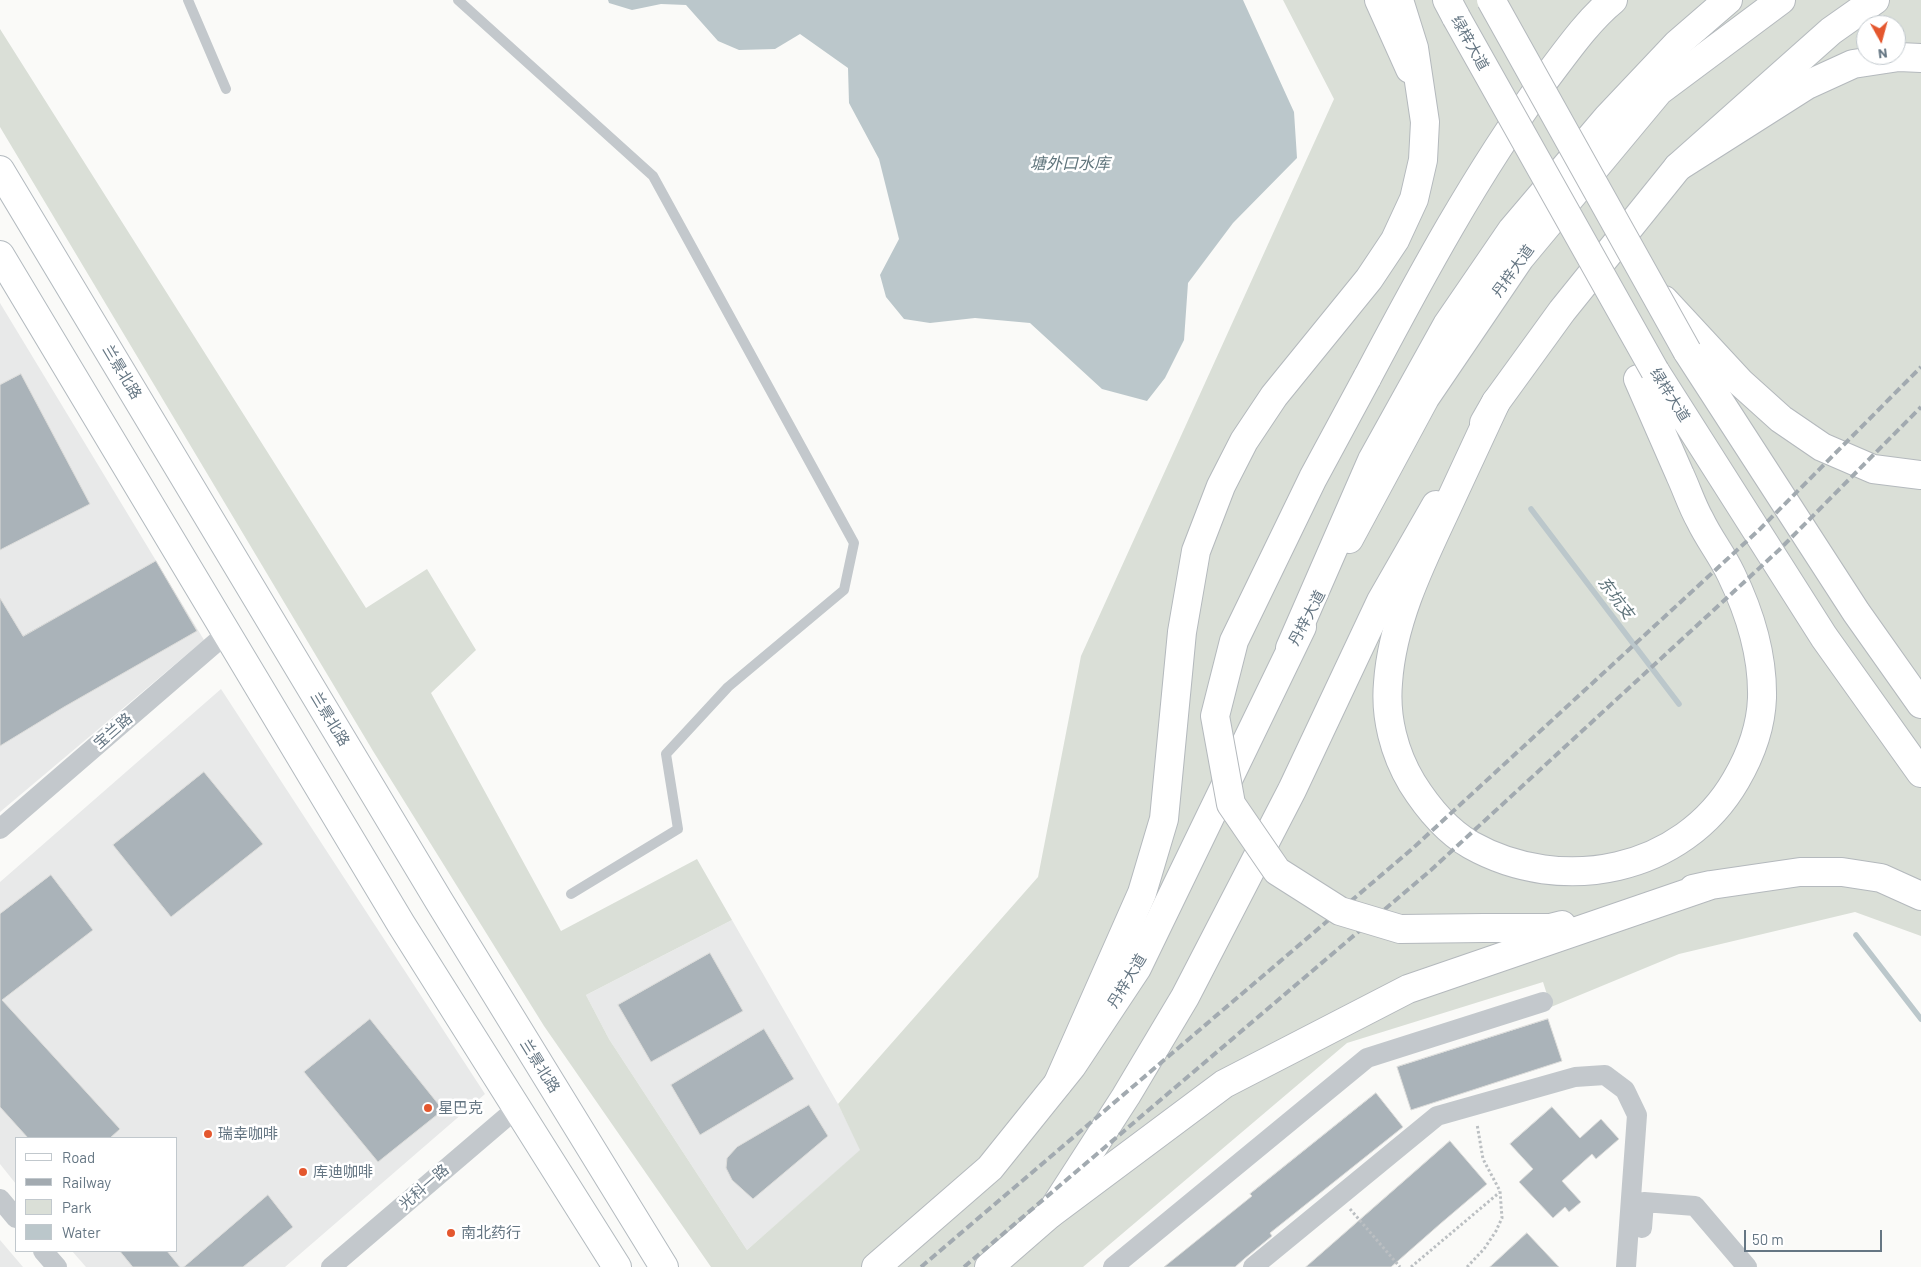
<!DOCTYPE html>
<meta charset="utf-8">
<style>
body{margin:0}
#map{position:relative;width:1921px;height:1267px;overflow:hidden;background:#fafaf8;font-family:Barlow,sans-serif}
canvas{display:block}
.legend{position:absolute;left:15px;top:1137px;width:162px;height:115px;box-sizing:border-box;background:#fff;border:1px solid #c1c8cd;margin:0;padding:6px 9px;list-style:none;font-size:15px;color:#657683}
.legend li{display:flex;align-items:center;gap:10px;height:25px}
.legend b{width:25px;border:1px solid #c1c8cd}
.north{position:absolute;left:1856px;top:15px;width:50px;height:50px;box-sizing:border-box;background:#fff;border:1px solid #c1c8cd;border-radius:50%;rotate:173deg;font-size:14px;font-weight:700;line-height:20px;text-align:center;color:#657683}
.north::after{content:'';display:block;margin:auto;width:18px;height:22px;background:#e4572e;clip-path:polygon(50% 0,100% 100%,50% 72%,0 100%)}
.scale{position:absolute;left:1744px;top:1230px;width:138px;height:22px;box-sizing:border-box;border:2px solid #657683;border-top:0;padding-left:6px;font-size:15px;line-height:18px;white-space:nowrap;color:#657683;-webkit-text-stroke:4px #fff;paint-order:stroke}
</style>
<div id="map">
<canvas width="1921" height="1267"></canvas>
<ul class="legend">
<li><b style="height:6px;background:#fff"></b>Road</li>
<li><b style="height:6px;background:#a2aab0"></b>Railway</li>
<li><b style="height:14px;background:#dadfd7"></b>Park</li>
<li><b style="height:14px;background:#bbc7cb"></b>Water</li>
</ul>
<div class="north">N</div>
<div class="scale">50 m</div>
</div>
<script>
const c = document.querySelector('canvas').getContext('2d');
c.lineJoin = 'round';
function fill(path, color) {
  c.fillStyle = color;
  c.fill(path, 'evenodd');
}
function trace(path, color, width, dash) {
  c.strokeStyle = color;
  c.lineWidth = width;
  c.lineCap = dash ? 'butt' : 'round';
  c.setLineDash(dash || []);
  c.stroke(path);
}
function drawText(font, color, halo, rows, align = 'center') {
  c.font = font + ' Barlow,"Noto Sans SC",sans-serif';
  c.lineWidth = 5;
  c.setLineDash([]);
  c.textBaseline = 'middle';
  c.strokeStyle = halo;
  c.fillStyle = color;
  for (const [text, x, y, turn = 0] of rows) {
    c.save();
    c.translate(x, y);
    c.rotate((+turn || 0) * Math.PI / 180);
    c.textAlign = isNaN(turn) ? turn : align;
    if (halo) c.strokeText(text, 0, 0);
    c.fillText(text, 0, 0);
    c.restore();
  }
}
fill(new Path2D(`
 M0,303l204,337 -204,172z
 M221,689l264,405 -200,173h-199l-14,-16h104v-113h-160v46l-16,-20v-282z
 M732,920l106,184 23,46 -114,100 -138,-211 -23,-44z
 M0,1240l23,27h-23z`), '#e8e9e9');
fill(new Path2D(`
 M1283,0h638v936l-66,-24 -176,42 -128,53 -8,-25 -196,61 -264,224h-372l-167,-241 -171,-275 -373,-624v-98l366,579 61,-39 49,81 -45,43 130,238 136,-72 35,61 -146,75 23,44 138,211 113,-100 -22,-46 200,-227 43,-221 253,-557zM1866,25h30v30h-30z`), '#dadfd7');
fill(new Path2D(`
 M608,0h635l51,112 3,46 -64,65 -45,60 -4,57 -19,38 -18,23 -45,-12 -72,-66 -55,-5 -45,5 -26,-4 -18,-22 -6,-22 19,-36 -20,-80 -30,-56 -1,-35 -48,-34 -25,15 -36,1 -21,-9 -32,-36 -25,-1 -29,6 -23,-7z`), '#bbc7cb');
trace(new Path2D(`
 M1531,509l148,195
 M1856,935l65,84`), '#bbc7cb', 5.5);
const building = new Path2D(`
 M21,374l69,130 -90,46v-165z
 M156,561l41,70 -133,76 -64,39v-148l23,38z
 M204,772l59,72 -92,73 -58,-72z
 M51,875l42,55 -91,70 118,129 -10,9h-82l-28,-31v-193z
 M710,953l33,58 -92,51 -33,-57z
 M370,1019l73,91 -65,52 -74,-90z
 M1548,1019l14,42 -151,49 -14,-43z
 M764,1029l30,50 -94,56 -29,-50z
 M1376,1093l27,34 -133,106 2,3 -28,23 -9,8h-71l88,-71 -2,-2z
 M809,1105l19,31 -75,63 -21,-19 -6,-12 1,-10 10,-11z
 M1552,1107l28,31 21,-19 18,20 -23,20 -4,-5 -30,27 19,21 -12,10 -4,-5 -12,11 -34,-36 14,-13 -23,-25z
 M1450,1141l37,43 -47,40 -49,43h-85z
 M268,1195l25,32 -50,40h-59z
 M1527,1233l32,34h-69z
 M120,1251h47l13,16h-47z`);
fill(building, '#aab3b9');
trace(building, '#dcdcda', 1);
const secondary = new Path2D(`
 M0,170l439,731 225,366
 M0,255l401,669 216,343`);
const primary = new Path2D(`
 M1379,0l31,69
 M1484,423l12,-21 66,-91 116,-144 153,-136 44,-31
 M1349,539l76,-141 95,-140 139,-167 122,-91
 M876,1267l114,-99 82,-102 65,-98 165,-341
 M989,1267l61,-53 76,-118 59,-99 107,-207 89,-189 55,-96`);
const trunk = new Path2D(`
 M1447,0l9,17
 M1678,167l129,-82 46,-21 46,-7 22,1
 M1664,300l77,83 40,36 41,28 51,22 48,6
 M1687,351l169,261 65,92
 M1655,371l169,266 97,136
 M1367,378c54,-102 109,-204 177,-297 20,-26 43,-60 69,-81
 M1496,402c-17,37 -34,74 -52,112 -25,53 -52,109 -56,169 -3,34 6,70 24,100 15,24 35,48 59,62 91,51 212,27 265,-65 14,-24 25,-54 26,-82 1,-44 -12,-85 -31,-124 -9,-19 -22,-35 -31,-54 -8,-14 -13,-30 -20,-45 -14,-32 -28,-64 -42,-96
 M1290,648l82,-188 75,-135 65,-95 96,-113 69,-73 51,-44
 M1693,889l18,-4 89,-13h42l39,6 40,18
 M1484,928h66l12,-3
 M1058,1083l84,-190 22,-74 18,-187 14,-81 25,-65 23,-45 30,-45 95,-117 26,-39 19,-41 9,-39 2,-38 -11,-74 -15,-48
 M1050,1214l174,-130 184,-95 303,-104`);
trace(secondary, '#b3babf', 30);
trace(primary, '#b5babe', 30);
trace(trunk, '#b4b9bd', 30);
trace(new Path2D(`
 M1350,1209l50,58
 M1411,1267l89,-75
 M1467,1267l17,-18 12,-18 6,-13 -2,-27 -17,-32 -6,-35`), '#bbbfc2', 3, [2.5, 2.5]);
trace(new Path2D(`
 M188,0l38,89
 M458,0l195,176 201,367 -10,47 -116,97 -62,67 12,75 -107,65`), '#c3c8cc', 10);
trace(new Path2D(`
 M0,829l227,-196
 M0,1199l16,19
 M1642,1228l2,-26 51,4 52,61
 M43,1251l14,16
 M331,1267l186,-159
 M1113,1267l254,-209 176,-56
 M1253,1267l184,-151 138,-39 30,-2 20,15 12,25 -11,152`), '#c3c8cc', 20);
trace(secondary, '#fff', 28);
trace(primary, '#fff', 28);
trace(trunk, '#fff', 28);
trace(new Path2D(`
 M921,1267l491,-418 348,-320 161,-162
 M964,1267l467,-397 348,-320 142,-143`), '#a2aab0', 4, [8, 4]);
const trunkBridge = new Path2D(`
 M1491,0l196,351
 M1456,17l199,354
 M1367,378l-54,100 -79,163 -19,75 16,88 46,67 63,40 60,18 84,-1`);
trace(trunkBridge, '#b4b9bd', 30, []);
trace(trunkBridge, '#fff', 28);
for (const [x, y, r, color] of [
 [428,1108,5,"#e4572e"],
 [208,1134,5,"#e4572e"],
 [303,1172,5,"#e4572e"],
 [451,1233,5,"#e4572e"]
]) {
  const dot = new Path2D();
  dot.arc(x, y, r, 0, 2 * Math.PI);
  c.fillStyle = color;
  c.fill(dot);
  trace(dot, '#fff', 2);
}
drawText('15px', '#657683', '#fff', [
 ["绿梓大道",1470,43,61],
 ["丹梓大道",1513,271,-54],
 ["兰景北路",122,372,59],
 ["绿梓大道",1670,395,58],
 ["丹梓大道",1307,618,-62],
 ["兰景北路",330,719,59],
 ["宝兰路",113,731,-41],
 ["丹梓大道",1127,981,-59],
 ["兰景北路",540,1066,58],
 ["光科一路",424,1187,-41]
]);
drawText('15px', '#657683', '#fff', [
 ["星巴克",438,1108],
 ["瑞幸咖啡",218,1134],
 ["库迪咖啡",313,1172],
 ["南北药行",461,1233]
], 'left');
drawText('italic 16px', '#60757c', '#fff', [
 ["塘外口水库",1070,164],
 ["东坑支",1616,598,53]
]);
</script>
